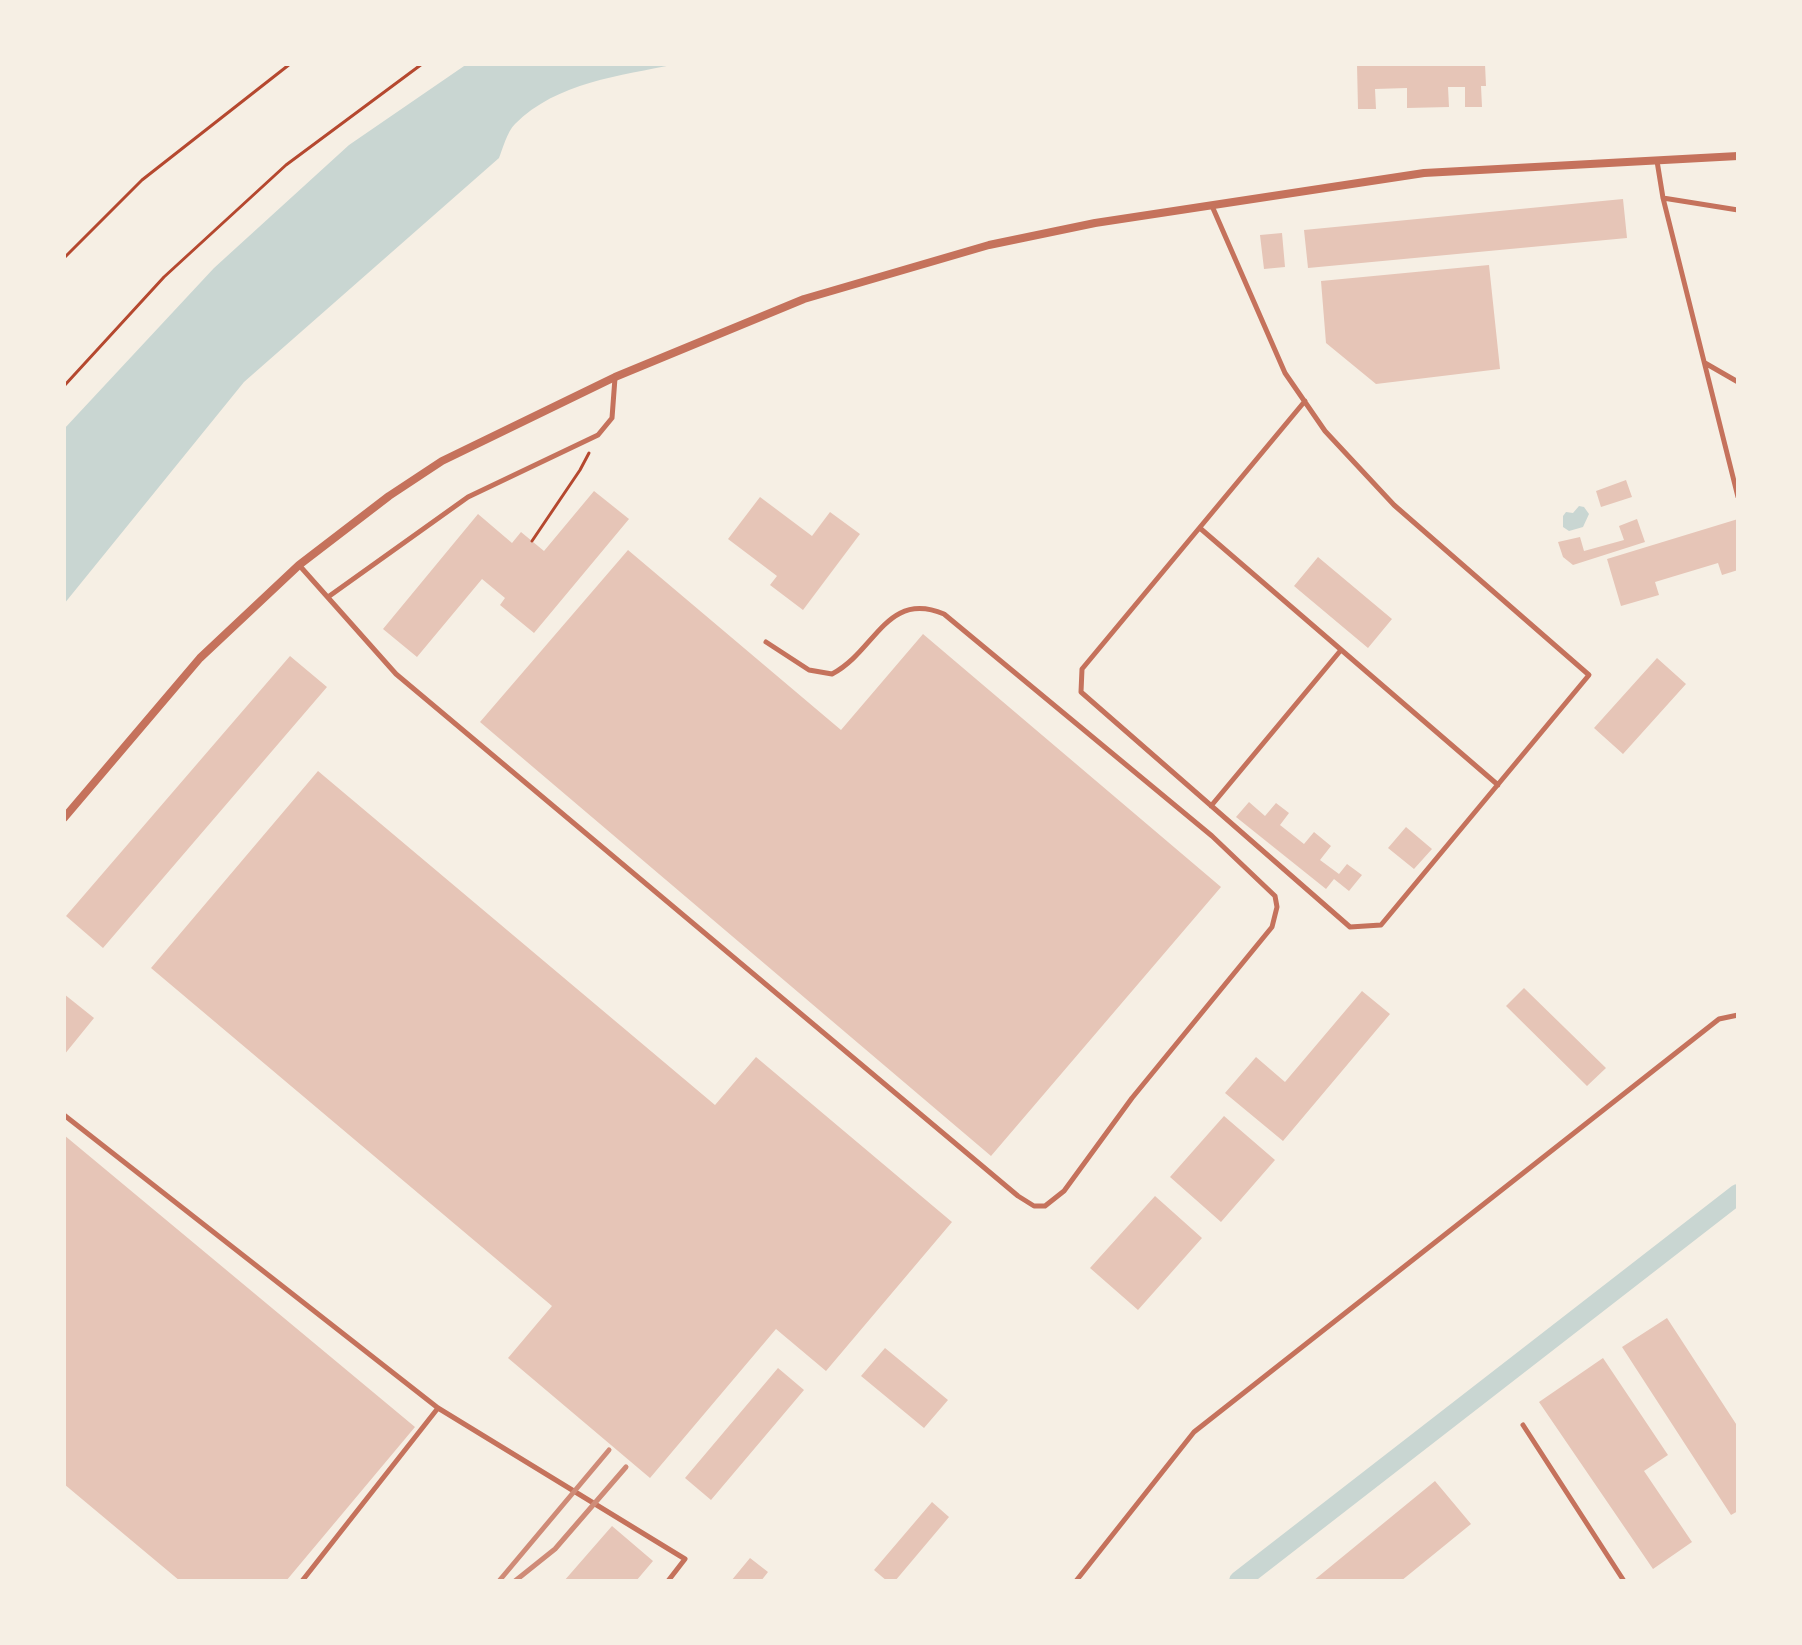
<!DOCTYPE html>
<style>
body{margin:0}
#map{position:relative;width:1802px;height:1645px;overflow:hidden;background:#f6efe4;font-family:"Fira Sans Condensed",sans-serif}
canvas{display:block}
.frame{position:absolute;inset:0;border:66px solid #f6efe4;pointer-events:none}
</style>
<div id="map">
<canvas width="1802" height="1645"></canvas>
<div class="frame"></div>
</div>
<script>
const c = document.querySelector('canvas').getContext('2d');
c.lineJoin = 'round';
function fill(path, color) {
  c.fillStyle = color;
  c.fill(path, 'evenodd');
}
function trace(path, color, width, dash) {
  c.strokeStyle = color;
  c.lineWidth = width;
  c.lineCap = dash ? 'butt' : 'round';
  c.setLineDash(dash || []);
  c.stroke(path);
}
fill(new Path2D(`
 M467,64h209c-56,12 -119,18 -161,60 -8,8 -12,24 -16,34l-255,224 -180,222v-175l150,-161 135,-123z
 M1579,506l5,1 5,7 -6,13 -14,4 -6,-4v-11l3,-4 7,1z`), '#c9d6d2');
trace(new Path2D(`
 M1239,1581l499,-387`), '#c9d6d2', 20);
fill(new Path2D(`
 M1357,64h128l1,22h-5l1,21h-17v-20h-17l1,20 -42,1v-20l-32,1 1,20h-18z
 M1623,199l4,39 -319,30 -4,-38z
 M1282,233l3,34 -21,2 -4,-34z
 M1489,265l11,104 -124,15 -50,-41 -5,-62z
 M1626,480l6,17 -31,10 -5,-16z
 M594,491l35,28 -95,114 -34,-28 5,-7 -23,-19 -65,78 -34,-28 95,-115 34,29 9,-11 23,19z
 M760,497l52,39 18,-24 30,22 -57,76 -33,-25 7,-9 -49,-37z
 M1637,519l8,23 -72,23 -10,-8 -5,-15 22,-5 4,14 40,-11 -5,-14z
 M1738,519v51l-16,5 -4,-12 -63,19 4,13 -38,11 -14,-47z
 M628,550l213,180 82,-96 298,253 -230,269 -511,-434z
 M1318,557l74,62 -24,29 -74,-62z
 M290,656l37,31 -224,261 -37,-32z
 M1657,658l29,26 -63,70 -29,-26z
 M318,771l397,334 41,-48 196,165 -126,149 -50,-42 -126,149 -142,-120 44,-52 -401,-338z
 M1249,802l16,14 11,-13 13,10 -9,12 24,19 10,-12 17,14 -11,14 19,14 8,-10 15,11 -13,16 -15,-12 -8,10 -90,-72z
 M1406,827l26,22 -18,20 -26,-21z
 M1524,988l82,80 -19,18 -81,-80z
 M1362,991l28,23 -107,127 -58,-48 31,-36 29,25z
 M64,994l30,24 -30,37z
 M1224,1116l51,44 -54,62 -51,-45z
 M64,1135l351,292 -129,154h-106l-116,-97z
 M1155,1196l47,42 -64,72 -48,-42z
 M1667,1318l71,109v84l-7,4 -109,-168z
 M885,1348l63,52 -24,28 -63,-52z
 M1603,1358l65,97 -24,16 48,71 -39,27 -114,-167z
 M778,1368l26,22 -93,110 -26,-22z
 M1435,1481l36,43 -70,57h-88z
 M932,1502l17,15 -54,64h-8l-13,-11z
 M612,1526l41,35 -17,20h-72z
 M750,1558l18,14 -7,9h-30z`), '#e6c5b7');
trace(new Path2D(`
 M64,258l78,-78 148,-116
 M64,386l100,-109 122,-112 136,-101
 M532,541l48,-71 9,-17`), '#b5482f', 3);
trace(new Path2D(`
 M1657,161l6,37 75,299
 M1663,198l75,12
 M1212,206l73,167 40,58 69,74 195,170 -208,250 -31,2 -269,-235 1,-23 223,-268
 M1705,363l33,19
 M1201,529l297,256
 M299,565l97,109 622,522 16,10h11l19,-15 68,-93 140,-171 5,-20 -2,-11 -63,-60 -268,-222c-58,-24 -68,37 -112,60l-23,-4 -43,-28
 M328,597l140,-100 130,-62 14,-17 3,-40
 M1211,806l130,-156
 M64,1115l374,293 247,151 -17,22
 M1523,1425l101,156
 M302,1581l136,-173
 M1076,1581l118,-149 525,-413 19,-4`), '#c5725c', 5);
trace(new Path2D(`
 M64,818l136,-160 99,-93 90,-69 53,-35 173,-84 189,-78 185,-54 106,-22 329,-50 314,-17`), '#c5725c', 8);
trace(new Path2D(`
 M499,1581l110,-131
 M515,1581l40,-32 71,-82`), '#cf8b77', 5);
</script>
